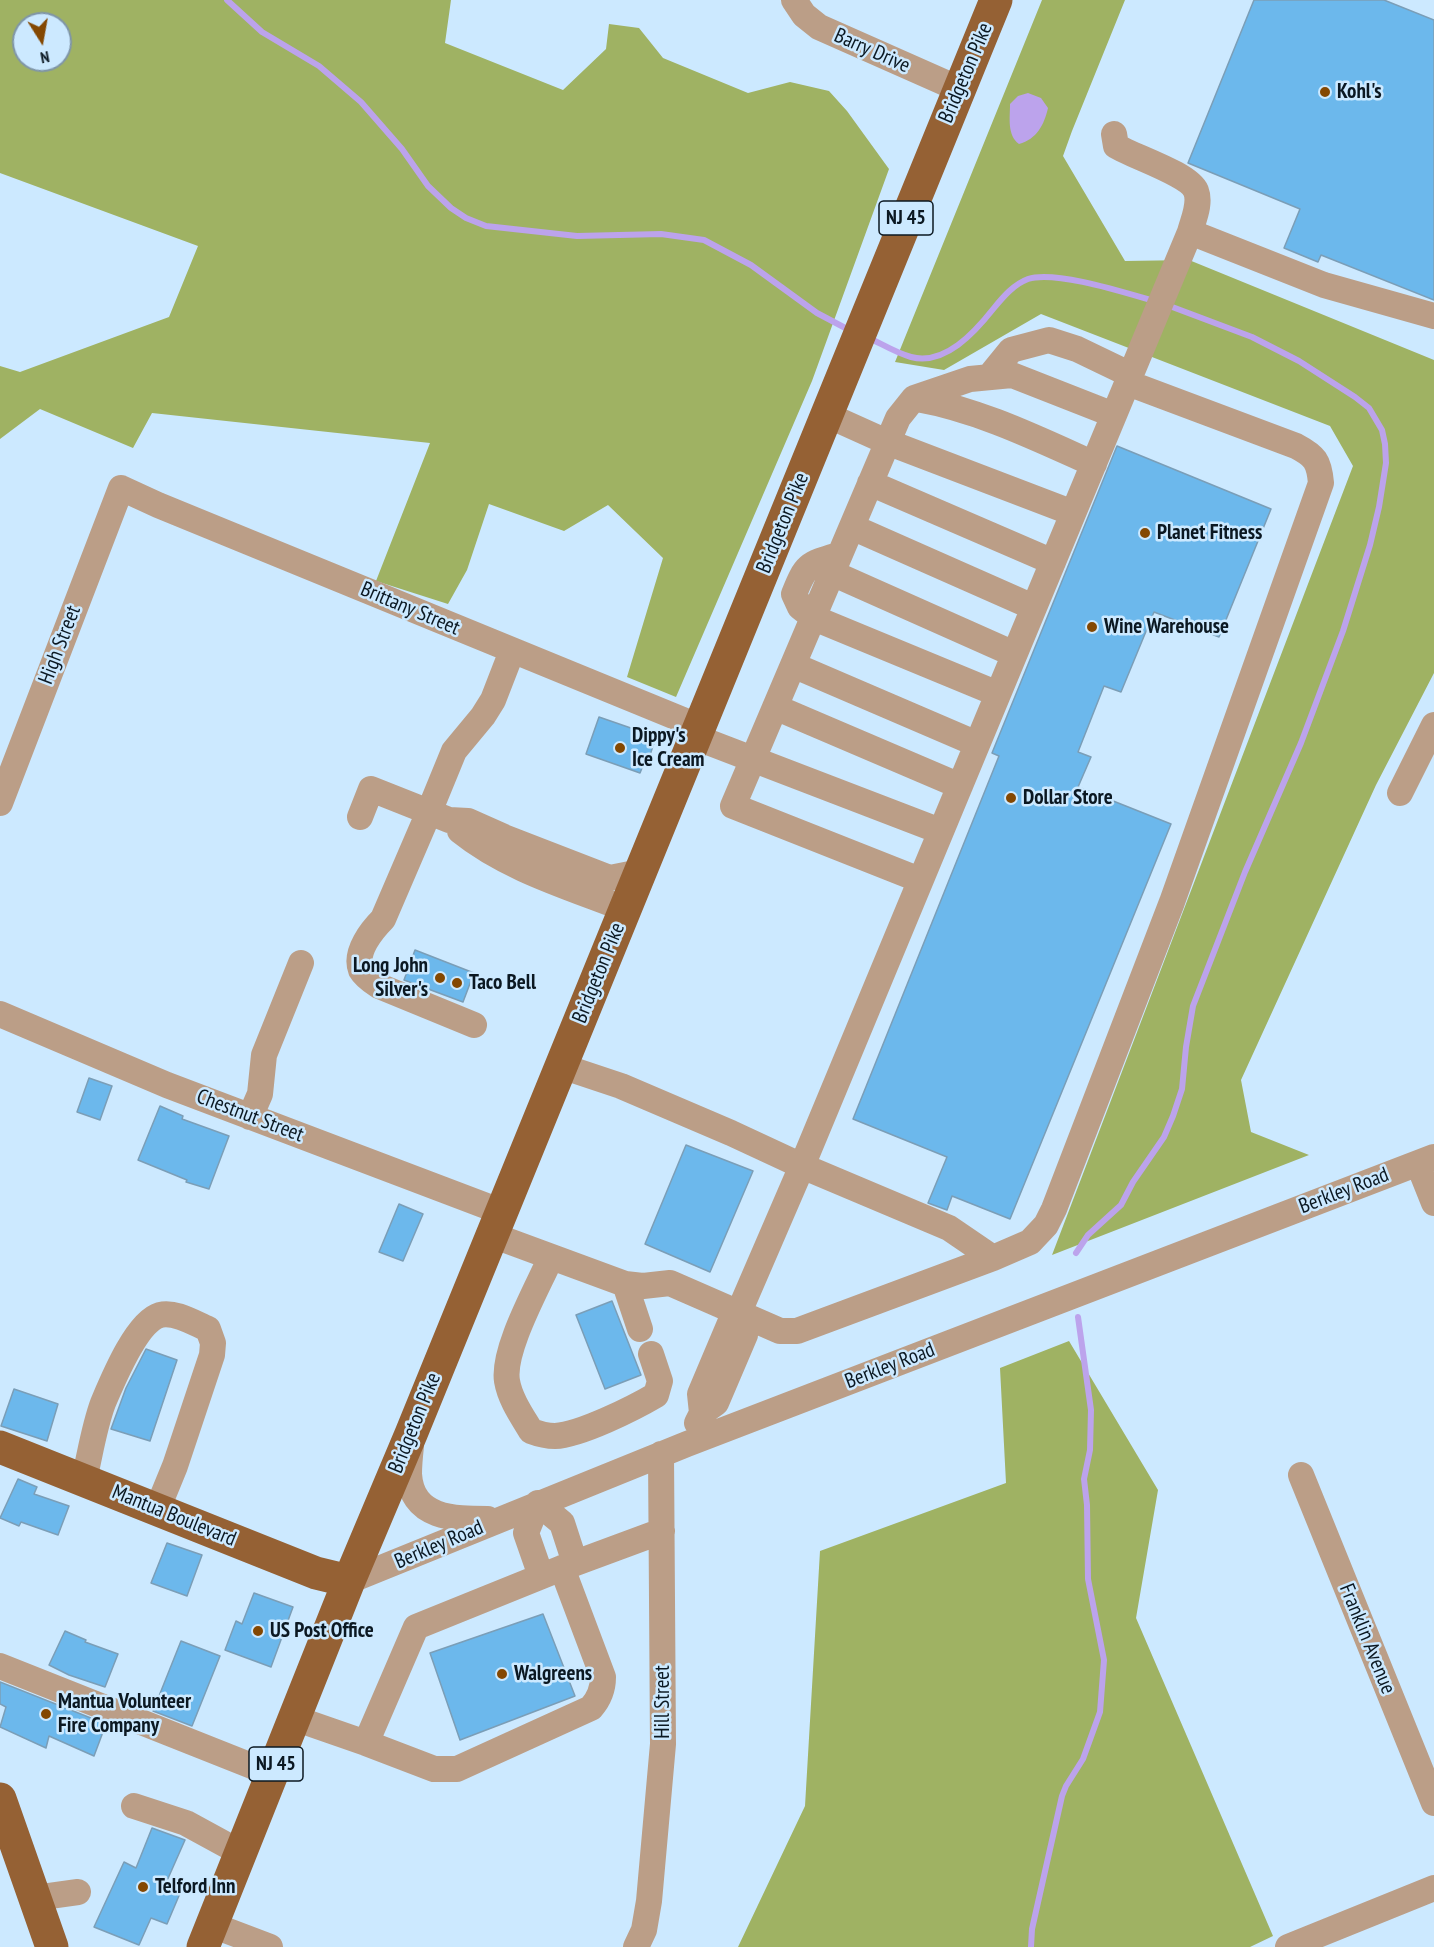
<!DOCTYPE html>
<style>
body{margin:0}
#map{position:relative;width:1434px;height:1947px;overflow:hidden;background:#cce9ff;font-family:"PT Sans Narrow",sans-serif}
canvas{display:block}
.north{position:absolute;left:12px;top:12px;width:60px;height:60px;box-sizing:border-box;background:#cce9ff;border:2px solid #7f95a7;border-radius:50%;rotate:169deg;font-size:16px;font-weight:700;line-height:24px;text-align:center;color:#0b1822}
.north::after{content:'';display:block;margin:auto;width:21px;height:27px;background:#844802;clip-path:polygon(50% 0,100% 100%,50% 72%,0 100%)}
</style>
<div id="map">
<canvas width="1434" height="1947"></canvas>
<div class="north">N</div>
</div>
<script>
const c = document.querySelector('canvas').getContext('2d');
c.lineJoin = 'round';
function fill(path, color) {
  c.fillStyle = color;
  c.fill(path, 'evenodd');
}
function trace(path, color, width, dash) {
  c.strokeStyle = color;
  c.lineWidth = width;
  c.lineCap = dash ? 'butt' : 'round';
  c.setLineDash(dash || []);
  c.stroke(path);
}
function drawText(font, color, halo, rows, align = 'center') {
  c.font = font + ' "PT Sans Narrow",sans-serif';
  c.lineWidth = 5;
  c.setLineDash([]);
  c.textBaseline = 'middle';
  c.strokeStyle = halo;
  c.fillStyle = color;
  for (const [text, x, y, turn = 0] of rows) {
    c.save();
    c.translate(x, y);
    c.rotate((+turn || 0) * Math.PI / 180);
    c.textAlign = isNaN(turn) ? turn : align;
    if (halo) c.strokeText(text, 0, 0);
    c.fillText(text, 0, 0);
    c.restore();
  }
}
fill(new Path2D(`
 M0,0h451l-6,43 118,47 43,-41 3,-25 30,4 24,30 85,35 42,-11 39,9 18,20 42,58 -77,212 -136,316 -49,-20 36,-119 -55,-53 -44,26 -75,-27 -22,66 -19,34 -72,-23 54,-138 -278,-30 -19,35 -93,-39 -40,30v-73l20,6 149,-55 29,-71 -198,-73zM24,24h36v36h-36z
 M1042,0h83l-53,131 -9,25 62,105 64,-1 245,100v313l-58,112 -135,295 10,52 58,23 -257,100 301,-789 -23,-40 -289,-112 -97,56 -49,-8z
 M1069,1341l89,149 -22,128 137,318 -23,11h-512l67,-141 15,-255 186,-68 -6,-115z`), '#9fb263');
fill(new Path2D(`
 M1028,93l13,5 7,10c-4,17 -11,31 -29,36 -12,-9 -9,-26 -9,-40l8,-8z`), '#bca3ec');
trace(new Path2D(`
 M227,0l35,32 57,34 42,36 41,47 26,37 23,22 15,10 20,8 91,10 84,-2 43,6 47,25 66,48 34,18
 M869,338c13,6 27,15 42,19 34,9 64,-25 83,-49 9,-11 20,-24 34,-29 27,-9 98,14 126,22
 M1076,1253l12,-18 33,-30 12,-23 31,-45 9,-21 9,-27 4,-42 7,-41 52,-134 56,-129 42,-112 27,-86 9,-38 7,-44 -1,-19 -3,-14 -13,-22 -14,-11 -56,-36 -47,-24 -85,-32
 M1031,1947l1,-18 30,-133 4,-10 17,-27 17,-47 4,-52 -16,-81 -1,-74 -3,-26 6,-29 1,-40 -13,-93`), '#bca3ec', 6);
const building = new Path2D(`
 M1254,0h130l50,20v280l-113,-45 -3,7 -34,-14 16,-39 -112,-46z
 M1117,446l154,63 -52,128 -65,-25 -33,80 -17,-6 -26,66 13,5 -13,30 93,37 -161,395 -58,-23 -5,14 -19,-7 19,-46 -94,-38 146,-363 -7,-3z
 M599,717l52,18 -3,6 6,2 -7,21 -3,-1 -4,10 -54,-19z
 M415,950l59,23 -11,29 -59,-22z
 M89,1078l23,8 -12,34 -23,-8z
 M160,1106l23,10 -1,3 47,17 -20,53 -23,-7 1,-2 -49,-20z
 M686,1145l67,26 -43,101 -65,-28z
 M399,1204l24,10 -20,47 -24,-9z
 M612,1301l29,74 -36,14 -29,-74z
 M146,1349l31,11 -27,81 -39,-12 15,-41z
 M14,1389l44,15 -11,37 -46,-15z
 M18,1479l19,8 -3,7 35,12 -11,29 -37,-13 -2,4 -19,-8z
 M167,1543l35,12 -15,41 -36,-13z
 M254,1593l39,14 -22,60 -46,-17 11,-29 6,3z
 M543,1614l32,82 -115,44 -30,-87z
 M65,1631l21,9 -1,2 33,12 -13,33 -36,-12 -20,-10z
 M181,1641l39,15 -28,70 -39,-15z
 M0,1682l106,42 -12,32 -45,-20 -3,12 -46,-21 6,-20 -6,-3z
 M152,1828l33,12 -19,43 15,8 -14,33 -16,-6 -12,27 -45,-18 30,-65 12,6z`);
fill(building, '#6cb8ec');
trace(building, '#7b9eb7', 1.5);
trace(new Path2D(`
 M794,0l10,15 15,12 140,62
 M1114,134l2,12c18,11 73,28 80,45 5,13 -3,29 -6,41l134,53 110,31
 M989,377l22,-27 38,-10 28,9 54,26
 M917,399c62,11 119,39 177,65
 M827,415l60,27 186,71
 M870,483l183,79
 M852,527l181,80
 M839,555c-31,9 -33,9 -45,39l6,13 14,11 184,76
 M832,573l182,81
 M512,651l-19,49 -10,16 -29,35 -25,61 20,8 19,1 36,16 106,41 30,-6
 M793,665l184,79
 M775,707l185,79
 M695,737l245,94
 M1400,793l34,-68
 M0,803l121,-315 37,17 542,222
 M360,817l11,-28 58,23 -46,107c-11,11 -29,33 -22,51 4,7 12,12 18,16l95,39
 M460,831c47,38 109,56 165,78
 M920,880l-187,-74 165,-388 16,-20 56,-19 42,-4 102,40
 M0,1014l167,71 335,127
 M561,1066l60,20 110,47 71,33 147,62 44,30
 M250,1117l10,-23 4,-39 37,-92
 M1418,1163l16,40
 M492,1235l133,49 18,2 27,-3 110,48h17l196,-73 37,-16 16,-17 8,-16 118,-307 149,-419c-2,-22 -6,-27 -25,-37l-168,-63
 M551,1257c-13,30 -49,93 -44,124 3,18 15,35 24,50 8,3 16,5 24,5 25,-1 79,-28 101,-41l4,-14 -9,-27
 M625,1284l15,45
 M702,1413l-2,-19 30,-71 9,-11 63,-146 388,-934
 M697,1423l5,-10 14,-10 29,-68 -6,-23
 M411,1446c-1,9 -2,19 -2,28 3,45 45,45 79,45
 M1301,1475l133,328
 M84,1480c6,-25 10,-53 19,-77 9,-21 33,-81 57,-88 15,-4 34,8 48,14l5,14 -1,12 -37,111 -18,44
 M541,1576l-15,-43 12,-30 24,20 13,40
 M349,1581l338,-137 747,-287
 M0,1666l272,108
 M294,1718l72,25 50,-116 146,-59 100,-37
 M366,1743l68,26h23l134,-61c8,-9 12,-19 12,-31l-41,-109
 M134,1806l52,17 55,30
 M35,1898l43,-6
 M212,1925l58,22
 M636,1947l8,-17 5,-29 14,-157 -2,-290
 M1288,1947l146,-59`), '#bb9e87', 26);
trace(new Path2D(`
 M0,1447l316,126 33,8
 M0,1799l52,148
 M203,1947l146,-366 62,-147 585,-1434`), '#956134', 33);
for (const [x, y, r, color] of [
 [1325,92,6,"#844802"],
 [1145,533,6,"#844802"],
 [1092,627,6,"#844802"],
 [620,748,6,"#844802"],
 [1011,798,6,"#844802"],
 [440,978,6,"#844802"],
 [457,983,6,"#844802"],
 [258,1631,6,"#844802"],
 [502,1674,6,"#844802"],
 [46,1714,6,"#844802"],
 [143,1887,6,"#844802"]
]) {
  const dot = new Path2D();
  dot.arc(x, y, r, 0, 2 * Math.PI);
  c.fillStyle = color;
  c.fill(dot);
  trace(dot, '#cce9ff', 2);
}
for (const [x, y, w] of [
 [906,218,54],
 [276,1764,54]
]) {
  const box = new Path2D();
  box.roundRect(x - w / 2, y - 17, w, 34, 4.5);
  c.fillStyle = '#cce9ff';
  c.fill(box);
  trace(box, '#0b1822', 1.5);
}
drawText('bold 20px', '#0b1822', null, [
 ["NJ 45",906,218],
 ["NJ 45",276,1764]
]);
drawText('21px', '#0b1822', '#cce9ff', [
 ["Barry Drive",872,51,24],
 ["Bridgeton Pike",966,73,-67],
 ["Bridgeton Pike",783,523,-68],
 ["Brittany Street",410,609,23],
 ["High Street",60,645,-69],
 ["Bridgeton Pike",599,973,-68],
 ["Chestnut Street",250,1116,21],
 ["Berkley Road",1344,1191,-21],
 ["Berkley Road",890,1366,-21],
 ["Bridgeton Pike",415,1423,-68],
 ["Mantua Boulevard",174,1516,22],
 ["Berkley Road",439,1545,-23],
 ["Franklin Avenue",1367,1639,68],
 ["Hill Street",663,1702,-90]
]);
drawText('bold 21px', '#0b1822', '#cce9ff', [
 ["Kohl's",1337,92],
 ["Planet Fitness",1157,533],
 ["Wine Warehouse",1104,627],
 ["Dippy's",632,736],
 ["Ice Cream",632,760],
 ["Dollar Store",1023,798],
 ["Long John",428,966,"right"],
 ["Silver's",428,990,"right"],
 ["Taco Bell",469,983],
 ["US Post Office",270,1631],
 ["Walgreens",514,1674],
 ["Mantua Volunteer",58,1702],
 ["Fire Company",58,1726],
 ["Telford Inn",155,1887]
], 'left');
</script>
